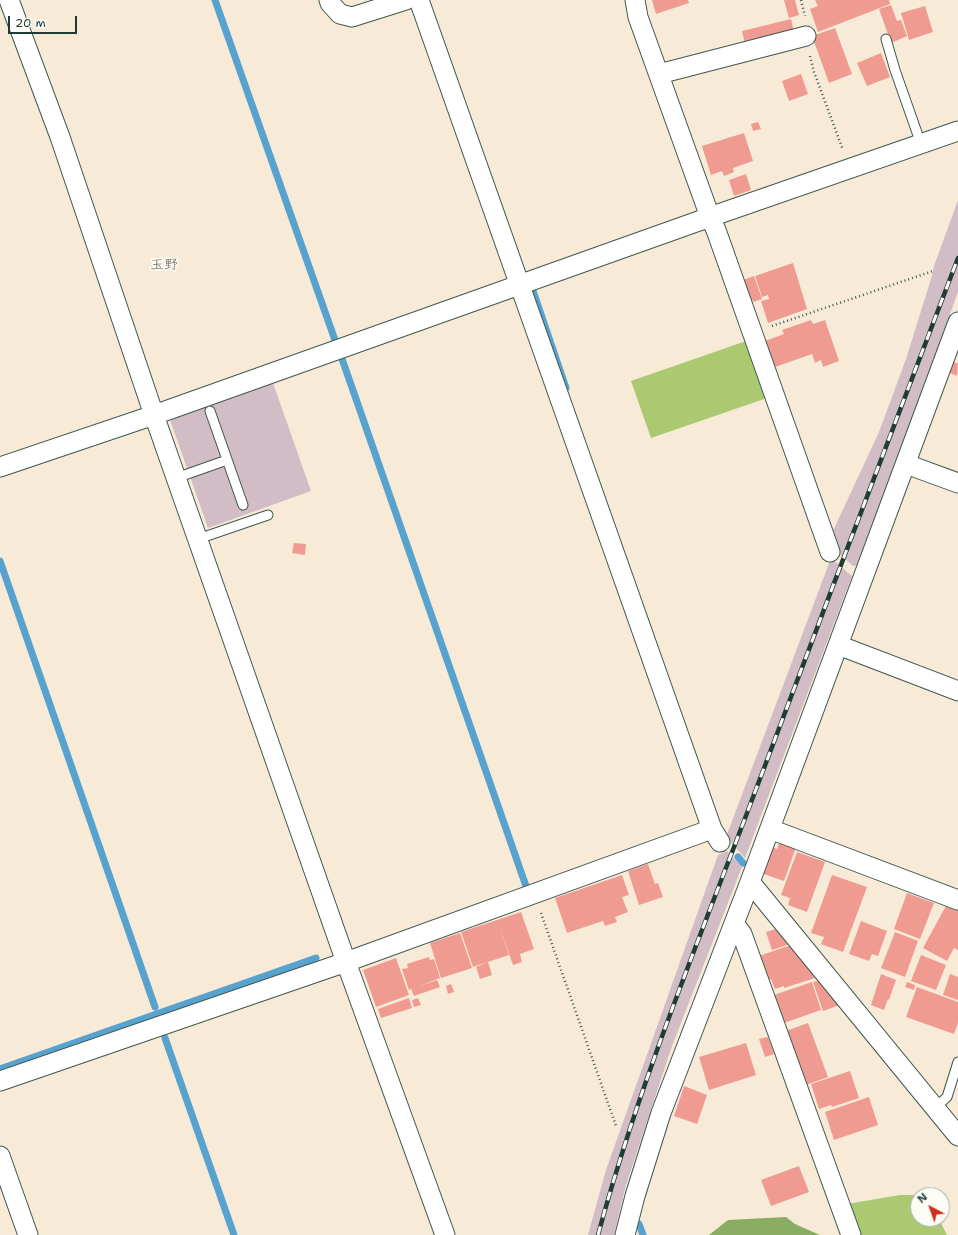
<!DOCTYPE html>
<meta charset="utf-8">
<style>
body{margin:0}
#map{position:relative;width:958px;height:1235px;overflow:hidden;background:#f7ebd8;font-family:"Shantell Sans",sans-serif}
canvas{display:block}
.north{position:absolute;left:910px;top:1187px;width:40px;height:40px;box-sizing:border-box;background:#fdfcf7;border:1px solid #a4b0a9;border-radius:50%;rotate:319deg;font-size:11px;font-weight:700;line-height:16px;text-align:center;color:#1f3d34}
.north::after{content:'';display:block;margin:auto;width:14px;height:18px;background:#c8321e;clip-path:polygon(50% 0,100% 100%,50% 72%,0 100%)}
.scale{position:absolute;left:8px;top:16px;width:69px;height:18px;box-sizing:border-box;border:2px solid #1f3d34;border-top:0;padding-left:5px;font-size:12px;line-height:14px;white-space:nowrap;color:#1f3d34;-webkit-text-stroke:3px #fdfcf7;paint-order:stroke}
</style>
<div id="map">
<canvas width="958" height="1235"></canvas>
<div class="north">N</div>
<div class="scale">20 m</div>
</div>
<script>
const c = document.querySelector('canvas').getContext('2d');
c.lineJoin = 'round';
function fill(path, color) {
  c.fillStyle = color;
  c.fill(path, 'evenodd');
}
function trace(path, color, width, dash) {
  c.strokeStyle = color;
  c.lineWidth = width;
  c.lineCap = dash ? 'butt' : 'round';
  c.setLineDash(dash || []);
  c.stroke(path);
}
function drawText(font, color, halo, rows, align = 'center') {
  c.font = font + ' "Shantell Sans","Klee One",sans-serif';
  c.lineWidth = 3.5;
  c.setLineDash([]);
  c.textBaseline = 'middle';
  c.strokeStyle = halo;
  c.fillStyle = color;
  for (const [text, x, y, turn = 0] of rows) {
    c.save();
    c.translate(x, y);
    c.rotate((+turn || 0) * Math.PI / 180);
    c.textAlign = isNaN(turn) ? turn : align;
    if (halo) c.strokeText(text, 0, 0);
    c.fillText(text, 0, 0);
    c.restore();
  }
}
fill(new Path2D(`
 M958,200v92l-98,273 -7,1 -19,-17 3,-5 -5,-11 47,-101 27,-73 25,-80 3,-13z
 M272,380l39,111 -103,37 -39,-111z
 M831,558l21,18 -107,282 -19,-21z
 M727,851l15,16 -70,179 -46,139 -12,50h-26l18,-65 112,-315z`), '#d2bdc6');
fill(new Path2D(`
 M746,341l21,57 -116,40 -20,-57z
 M900,1195h26h-8v24h21l8,16h-88l-12,-31z`), '#abc971');
fill(new Path2D(`
 M786,1217l9,7 25,11h-111l19,-15z`), '#88ad63');
trace(new Path2D(`
 M215,0l121,343
 M532,288l34,100
 M341,356l186,533
 M0,561l155,446
 M738,857l5,6
 M165,1038l69,197
 M0,1069l316,-111
 M639,1224l4,11`), '#57a2cf', 7);
fill(new Path2D(`
 M652,0h36l1,3 -33,11z
 M784,0h11l4,15 -10,3z
 M815,0h74l1,4 -72,28 -8,-23 8,-3z
 M891,5l6,16 4,-1 6,16 -16,7 -12,-34z
 M925,6l8,26 -24,8 -8,-27z
 M791,19l3,13 -49,12 -3,-13z
 M835,28l17,46 -23,9 -17,-47z
 M881,53l9,24 -23,9 -10,-23z
 M801,74l7,20 -19,7 -7,-20z
 M758,122l3,7 -8,2 -2,-7z
 M744,133l9,28 -20,7 1,4 -10,4 -2,-5 -11,4 -9,-29z
 M746,174l5,16 -17,6 -5,-16z
 M793,263l14,46 -39,14 -7,-22 8,-2 -1,-4 -6,2 -7,-21z
 M754,276l8,23 -9,3v-2l-4,1 -6,-21z
 M811,320l2,4 12,-4 14,41 -16,6 -2,-7 -6,3 -3,-9 -37,13 -10,-26 19,-7 -2,-4z
 M954,362l4,2 -1,12 -7,-3z
 M294,543l12,1 -1,11 -13,-2z
 M780,841l16,6 -12,34 -23,-8 10,-27 6,3z
 M797,852l28,10 -18,50 -19,-7 2,-7 -9,-3z
 M648,864l7,20 3,-1 5,14 -24,8 -11,-34z
 M622,875l7,20 -7,2 6,15 -13,5 2,5 -12,4 -2,-5 -36,12 -12,-35z
 M832,875l35,12 -24,65 -22,-8 3,-7 -13,-4z
 M907,893l27,10 -14,36 -26,-10z
 M947,904l11,6v40l-4,-2 -7,13 -24,-13z
 M521,912l13,37 -14,5 2,8 -9,3 -15,-43 11,33 -36,12 -12,-35z
 M861,921l26,10 -9,25 -6,-2 -3,7 -20,-7z
 M776,929l14,15 -18,6 -6,-18z
 M895,932l23,9 -13,36 -24,-9z
 M460,933l12,35 -31,10 -11,-35z
 M791,945l24,33 -31,10v-2l-9,3 -4,-10 -3,2 -9,-25z
 M921,955l25,10 -10,25 -25,-9z
 M429,957l1,3 4,-1 6,19 -31,12 -7,-21 6,-1 -1,-4z
 M396,958l13,37 -33,12 -13,-37z
 M488,962l4,13 -12,4 -4,-12z
 M881,974l15,6 -7,20 -1,-1 -4,11 -13,-5z
 M950,974l8,3v23l-15,-5z
 M437,980l3,7 -26,9 -3,-7z
 M822,980l3,10 2,-1 13,16 -17,6 -10,-29z
 M812,982l9,28 -40,14 -10,-28z
 M907,982l8,3 -1,5 -9,-3z
 M451,984l3,8 -6,2 -2,-8z
 M917,987l41,15v21l-4,11 -48,-17z
 M409,998l3,10 -31,10 -3,-9z
 M418,998l3,7 -7,2 -2,-7z
 M808,1023l20,54 -25,9 -20,-54z
 M768,1037l6,17 -9,3 -6,-18z
 M746,1043l10,32 -47,15 -10,-33z
 M850,1071l9,27 -27,9 -1,-2 -12,4 -8,-25z
 M684,1086l23,9 -10,29 -23,-8z
 M869,1097l9,28 -44,15 -9,-28z
 M799,1166l10,26 -38,14 -10,-26z`), '#f09b91');
const service = new Path2D(`
 M886,39l9,31 26,74
 M210,411l33,94
 M176,478l51,-18
 M198,539l70,-24
 M935,1108l12,-11 11,-35`);
const minor = new Path2D(`
 M9,0l51,137 94,278 192,547 99,273
 M329,0l1,3 10,11 12,3 54,-17
 M419,0l293,829 8,13
 M635,0l3,17 72,200 6,13 114,322
 M659,74l147,-38
 M906,464l52,19
 M0,467l154,-52 556,-198 248,-86
 M838,645l120,46
 M770,829l188,71
 M750,882l208,254
 M734,923l8,11 109,301
 M0,1081l346,-119 366,-133
 M0,1156l28,79
 M625,1235l10,-39 26,-83 89,-231 208,-560`);
trace(service, '#3f574d', 11);
trace(minor, '#3f574d', 21);
trace(new Path2D(`
 M801,0l4,16
 M810,56l4,16 29,78
 M772,326l161,-55
 M541,913l75,213`), '#3f574d', 2.5, [1, 3]);
trace(service, '#fff', 9);
trace(minor, '#fff', 19);
const rail = new Path2D(`
 M598,1235c38,-141 94,-278 146,-414 71,-188 142,-375 214,-563`);
trace(rail, '#1f3d34', 4.5);
trace(rail, '#fdfcf7', 3, [9]);
drawText('14px', '#685e55', '#fdfcf7', [
 ["玉野",164,265]
]);
</script>
